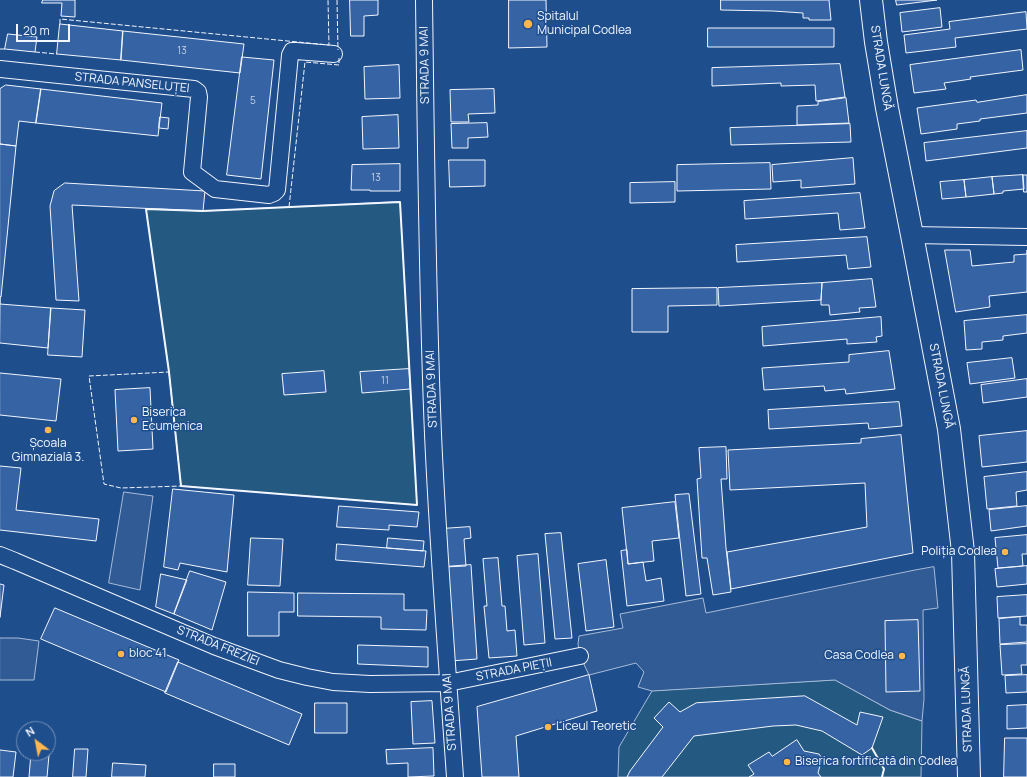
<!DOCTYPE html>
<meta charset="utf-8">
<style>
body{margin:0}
#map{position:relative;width:1027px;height:777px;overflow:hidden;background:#1f4e8c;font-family:Manrope,sans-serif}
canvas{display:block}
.north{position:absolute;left:16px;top:721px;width:40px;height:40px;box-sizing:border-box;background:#1f4e8c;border:1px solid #7391ba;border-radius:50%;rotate:328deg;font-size:11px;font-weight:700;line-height:16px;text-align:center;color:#f2f6ff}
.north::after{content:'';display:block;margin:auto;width:14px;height:18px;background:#ffb74d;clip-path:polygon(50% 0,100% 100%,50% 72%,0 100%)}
.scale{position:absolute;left:16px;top:24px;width:54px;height:18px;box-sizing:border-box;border:2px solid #f2f6ff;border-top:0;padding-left:5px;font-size:12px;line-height:14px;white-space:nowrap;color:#f2f6ff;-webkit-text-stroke:3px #1f4e8c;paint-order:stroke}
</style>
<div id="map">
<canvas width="1027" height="777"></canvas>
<div class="north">N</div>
<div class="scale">20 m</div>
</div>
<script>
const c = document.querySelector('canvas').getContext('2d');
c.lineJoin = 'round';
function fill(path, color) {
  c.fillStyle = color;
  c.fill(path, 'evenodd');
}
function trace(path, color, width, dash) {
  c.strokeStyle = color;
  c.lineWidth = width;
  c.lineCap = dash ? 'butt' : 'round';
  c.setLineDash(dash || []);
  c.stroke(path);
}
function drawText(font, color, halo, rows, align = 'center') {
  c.font = font + ' Manrope,sans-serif';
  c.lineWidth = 3;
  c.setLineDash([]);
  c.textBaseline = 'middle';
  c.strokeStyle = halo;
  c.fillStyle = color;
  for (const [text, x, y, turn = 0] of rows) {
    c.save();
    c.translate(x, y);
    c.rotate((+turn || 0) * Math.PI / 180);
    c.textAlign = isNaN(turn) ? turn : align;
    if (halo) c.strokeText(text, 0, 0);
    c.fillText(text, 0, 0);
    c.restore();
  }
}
const green = new Path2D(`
 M400,202l17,303 -236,-19 -12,-114 -23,-163 57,2z
 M835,680l55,30 32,11 -1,56h-303l1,-30 33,-56z`);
fill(green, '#245a82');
trace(green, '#a8bbd7', 1);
const parking = new Path2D(`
 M124,492l29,4 -13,94 -31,-7z
 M934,567l4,41 -15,2 1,89 -2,22 -32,-11 -55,-30 -183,11 -14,-4 6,-15 -8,-9 -47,12 -9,-19 -2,-12 1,-8 44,-8 -3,-14 83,-16 3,15 209,-43z
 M0,638h18l21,3 -5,39h-34z`);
fill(parking, '#305b95');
trace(parking, '#a8bbd7', 1);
const building = new Path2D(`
 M43,0h32v17l-14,-1 1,-13h-20z
 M350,0h28v15l-14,1v20h-13z
 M509,0h37l1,47 -38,1z
 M721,0h108l2,20h-22v-2h-6v-5l-30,-2 -52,-1z
 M896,0h41l-40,5z
 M940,8l2,19 -40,5 -2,-19z
 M1026,12l1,17 -72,9 1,9 -50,6 -2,-18 46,-6 -1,-7z
 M60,24l63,7 -2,29 -64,-6z
 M708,28h126v19h-126z
 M123,31l121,13 -4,29 -119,-13z
 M8,34l29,3 -2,15 -30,-3z
 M1021,50l2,20 -53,7 1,2 -27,4 2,6 -32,4 -4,-28z
 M242,57l32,3 -13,119 -34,-4z
 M840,64l5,33 -29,4 -1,-16 -34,1v-3l-69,3v-18z
 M399,65l1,33 -35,1 -1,-32z
 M6,85l35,4 -5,34 -17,-2 -3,25 -16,-2v-55z
 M41,89l121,14 -4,33 -122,-13z
 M494,89l1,24 -27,1 1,8h-18l-1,-32z
 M1027,95v18l-47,6v2l-23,3v5l-36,5 -4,-26 59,-8 1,2z
 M846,98l3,25 -52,2v-19l21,-1v-3z
 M398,115l1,33 -36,1 -1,-32z
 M160,117l9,1 -1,11 -9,-1z
 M487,123l1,14 -20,1v10h-16l-1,-24z
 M850,124l1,18 -120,3 -1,-17z
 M1027,131v17l-101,13 -2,-18z
 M0,144l16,2 -15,151h-1z
 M853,158l2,26 -54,4v-8l-28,2 -1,-17z
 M449,160h36v26l-35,1z
 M770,163l1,26 -94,2v-26z
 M400,164v27h-30v-1h-19l1,-25z
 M1023,175h4v17h-3z
 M1023,175l1,14 -21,2v2l-9,1 -2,-17z
 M992,177l2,17 -28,3 -2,-17z
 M964,180l2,17 -24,2 -2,-17z
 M675,182v20l-45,1v-20z
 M65,183l140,8 -2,20 -131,-6 7,96 -23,-1 -6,-94 4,-15z
 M860,193l5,35 -25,2 -2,-17 -93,6 -1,-18z
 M867,237l4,30 -23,2 -2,-14 -109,7 -1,-17z
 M945,250h25l2,16 42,-4v-7l13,-1v-4v42l-38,4 1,11 -34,5z
 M872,279l4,28 -17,1 1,4 -30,3 -1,-10h-8v-5l1,-17z
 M822,283l-1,17 -102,6 -1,-18z
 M717,288v17l-49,1v26h-36v-43z
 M0,297v7l51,4 -3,40 -48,-5z
 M51,308l34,2 -3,47 -34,-2z
 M1027,315v18l-24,3v4l-21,2v7l-16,1 -2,-29z
 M881,317l1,19 -6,1 1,5 -30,2v-5l-84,7 -1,-19z
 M889,351l6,38 -49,5 -1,-5 -20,2 -1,-5 -60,4 -2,-22 87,-6v-7z
 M1012,358l3,20 -45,6 -3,-21z
 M409,369l1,20 -48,4 -2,-21z
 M324,371l2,21 -42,3 -2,-21z
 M0,373l61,6 -5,42 -56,-6z
 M1027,379v18l-44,6 -2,-18z
 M150,388l3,61 -35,2 -3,-61z
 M899,402l3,24 -33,3 -1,-6 -99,6 -1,-19z
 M1027,431v31l-45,5 -3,-31z
 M901,435l12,118 -182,36 -4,-37 140,-25 -2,-44 -135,7 -2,-40 133,-7v-4z
 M726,447l1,32h-6l5,69 5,44 -18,3 -6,-37h-5l-5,-79 4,-1 -2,-30z
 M0,466l21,2 -5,42 83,9 -3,22 -96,-11z
 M1027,472v18l-11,2 1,14 -30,3 -3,-32z
 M173,489l61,6 -7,77 -47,-9 -2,7 -14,-3z
 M689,494l12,100 -15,2 -11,-101z
 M675,502l4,36 -27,3 2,20 -26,3 -6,-56z
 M339,506l80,6 -2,15 -28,-2v5l-52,-3z
 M1027,506v20l-36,5 -2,-21z
 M470,527l1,11 -7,1 2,27 -22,1 -3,-38z
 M561,533l11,105 -17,1 -10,-105z
 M1027,535v19h-5l1,12 -25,2 -3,-30z
 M251,538l32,1 -3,47 -32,-1z
 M388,538l36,3 -1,10 -36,-3z
 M337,544l89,7 -2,16 -88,-7z
 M627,550l1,14 15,-2 3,19 15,-3 3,23 -37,5 -6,-55z
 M538,554l7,89 -21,2 -7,-89z
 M498,558l4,48h3l2,25 8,-1 2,26 -28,2 -5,-52h3l-4,-47z
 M606,560l8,67 -28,4 -8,-67z
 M471,565l6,94 -27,2 -6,-94z
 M1027,566v18l-30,3 -2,-18z
 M190,571l36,11 -14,48 -38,-16z
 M161,574l26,6 -13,34 -18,-7z
 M0,584l4,1 -4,32z
 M248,592l46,1v19h-15v24h-31z
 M298,593l106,1v16h23l-1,20 -45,-1v-12l-83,-1z
 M1027,595v21l-29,2 -1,-21z
 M55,608l124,52 -13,32 -125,-53z
 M1020,617v8h7v17l-27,2 -1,-25z
 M918,620l2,71 -34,1 -1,-71z
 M1027,644v21h-6l1,9 -20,1 -2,-30z
 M358,645l70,2v20l-70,-3z
 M178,662l124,52 -13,31 -124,-52z
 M589,675l8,36 -81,25 3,41h-37l-5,-70z
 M1027,675v17l-21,1 -1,-17z
 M805,696l52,29 3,-13 23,5 -11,31 -10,7 -40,-24 -26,-6 -23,1 -79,10 -32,41h-35l3,-6 33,-44 -9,-9 15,-16 11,10 16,-9z
 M432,701l3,42 -22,1 -2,-42z
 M315,703h32v30h-32z
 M1027,705v23l-20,1v-23z
 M1005,738h22v39h-23z
 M797,740l7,11 15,3 3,4 -4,15 3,4h-72l5,-3 -6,-9 21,-13 3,4z
 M48,744h2l-3,33h-18l2,-24h17z
 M433,748l1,28 -26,1v-14l-21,1 -1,-14z
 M75,749h13l-2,28h-13z
 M0,750l16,2 -3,25h-13z
 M113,763l33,2 -1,12h-33z
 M214,764h21v13h-21z`);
fill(building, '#3563a3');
trace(building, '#f2f6ff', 1);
const minor = new Path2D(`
 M424,0c2,145 3,289 9,434 5,114 14,229 22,343
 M0,69l194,20 4,3 1,5 -7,75 23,17 54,6 5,-2 3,-3 13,-135 2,-4h4l38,3
 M912,235l115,2
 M0,555l15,6 199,85 65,24 28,7 26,5 37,2 78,-1 132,-27`);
const trunk = new Path2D(`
 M871,0l5,42 11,66 25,127 37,194 14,123 6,225`);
trace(minor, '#f2f6ff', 18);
trace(trunk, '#f2f6ff', 24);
trace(minor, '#1f4e8c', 16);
trace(trunk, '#1f4e8c', 22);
trace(new Path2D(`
 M337,0l1,50
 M60,24v-5l269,26 -1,-45
 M0,49h5
 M35,52l22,2
 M289,207l16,-145 34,3v-7
 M169,372l12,114 -60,2 -17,-4 -15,-108z`), '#f2f6ff', 1, [5, 2]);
trace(new Path2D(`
 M400,202l17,303 -236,-19 -12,-114 -23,-163 57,2z
 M872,748l12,21 -2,8`), '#f2f6ff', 2);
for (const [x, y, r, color] of [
 [528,24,5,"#ffb74d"],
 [134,420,4,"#ffb74d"],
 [48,430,4,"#ffb74d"],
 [1005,552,4,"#ffb74d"],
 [121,654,4,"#ffb74d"],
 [902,656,4,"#ffb74d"],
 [548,727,4,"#ffb74d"],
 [787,762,4,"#ffb74d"]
]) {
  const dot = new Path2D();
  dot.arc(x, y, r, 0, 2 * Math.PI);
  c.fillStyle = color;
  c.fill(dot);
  trace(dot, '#1f4e8c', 1.5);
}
drawText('10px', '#c3d1e8', null, [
 ["13",182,51],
 ["5",253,101],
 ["13",376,178],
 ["11",385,381]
]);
drawText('12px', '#f2f6ff', '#1f4e8c', [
 ["Spitalul",537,17],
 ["Municipal Codlea",537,31],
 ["Biserica",142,413],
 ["Ecumenica",142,427],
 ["Școala",48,444,"center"],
 ["Gimnazială 3.",48,458,"center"],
 ["Poliția Codlea",997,552,"right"],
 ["bloc 41",129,654],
 ["Casa Codlea",894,656,"right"],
 ["Liceul Teoretic",556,727],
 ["Biserica fortificată din Codlea",795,762]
], 'left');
drawText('12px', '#f2f6ff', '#1f4e8c', [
 ["STRADA 9 MAI",425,65,-91],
 ["STRADA LUNGĂ",881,68,81],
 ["STRADA PANSELUȚEI",132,83,6],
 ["STRADA LUNGĂ",941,386,79],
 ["STRADA 9 MAI",432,389,-92],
 ["STRADA FREZIEI",218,646,22],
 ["STRADA PIEȚII",514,670,-11],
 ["STRADA LUNGĂ",967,709,-92],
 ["STRADA 9 MAI",450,712,-94]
]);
</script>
